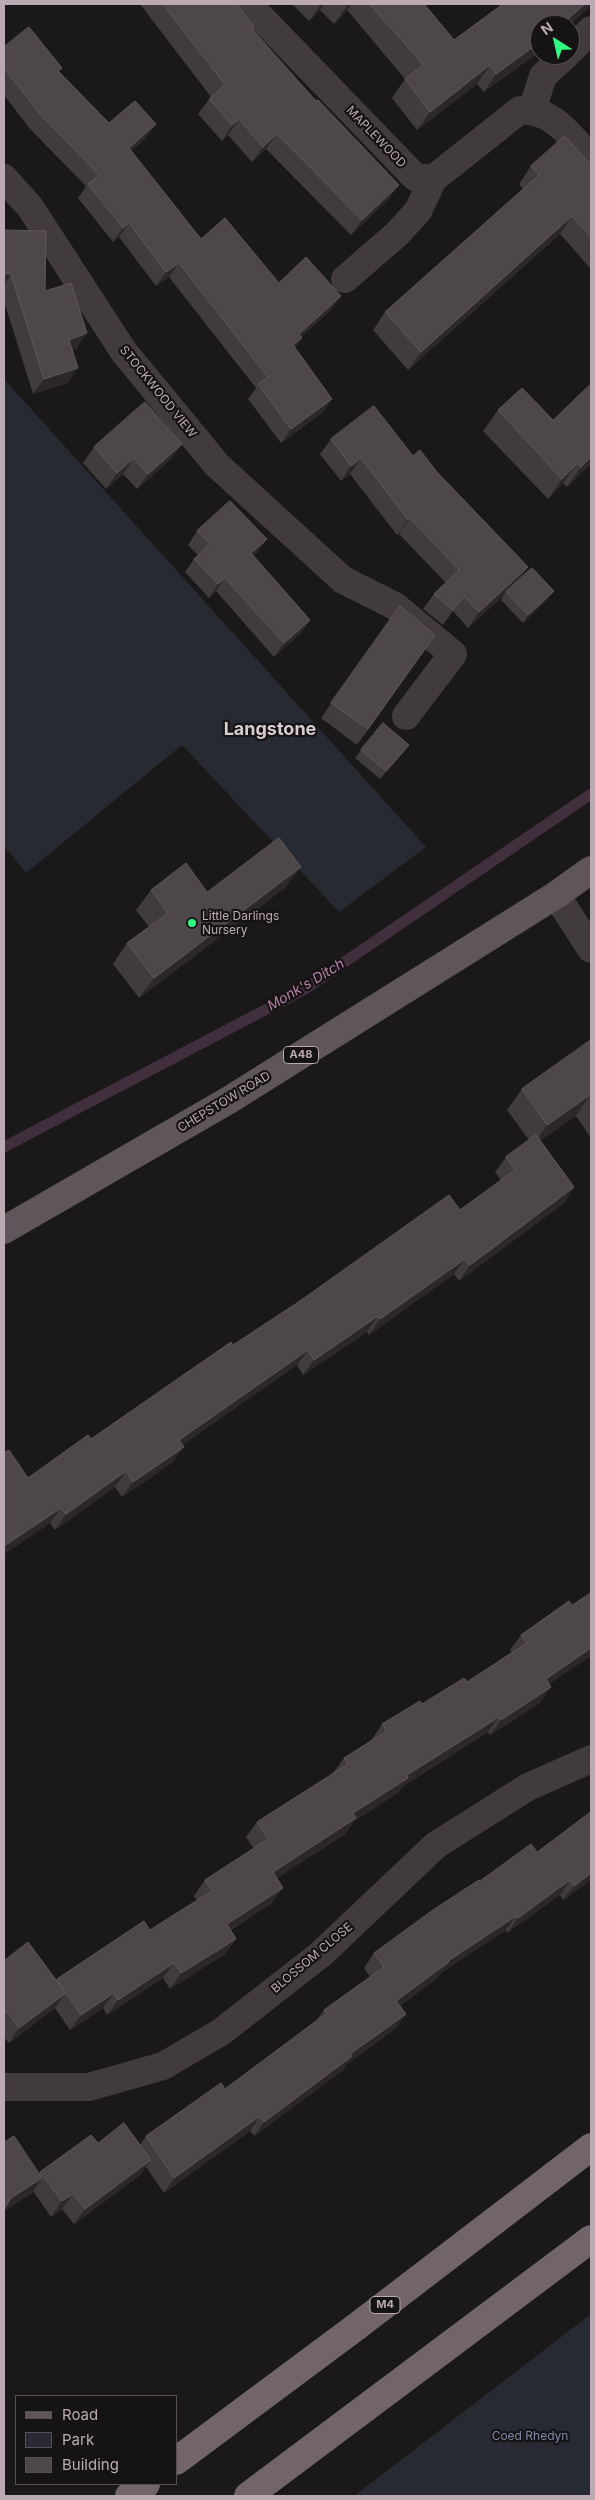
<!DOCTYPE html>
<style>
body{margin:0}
#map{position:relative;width:595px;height:2500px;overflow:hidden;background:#1b1819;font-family:Inter,sans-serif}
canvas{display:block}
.frame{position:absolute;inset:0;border:5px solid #bbaab4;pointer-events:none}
.legend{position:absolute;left:15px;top:2395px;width:162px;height:90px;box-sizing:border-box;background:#161314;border:1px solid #584f54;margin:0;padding:6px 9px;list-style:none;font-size:15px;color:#bbaab4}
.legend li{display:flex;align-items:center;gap:10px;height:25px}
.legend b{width:25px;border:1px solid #584f54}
.north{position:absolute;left:530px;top:15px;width:50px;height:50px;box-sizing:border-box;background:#161314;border:1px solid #584f54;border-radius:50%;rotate:325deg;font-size:14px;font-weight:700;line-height:20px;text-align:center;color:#bbaab4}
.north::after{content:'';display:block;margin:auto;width:18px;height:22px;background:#30fb83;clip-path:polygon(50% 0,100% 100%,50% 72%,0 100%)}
</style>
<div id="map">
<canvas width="595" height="2500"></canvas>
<div class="frame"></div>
<ul class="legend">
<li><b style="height:6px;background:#5f555a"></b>Road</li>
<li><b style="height:14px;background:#282a33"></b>Park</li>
<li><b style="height:14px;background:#4d474a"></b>Building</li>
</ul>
<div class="north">N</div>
</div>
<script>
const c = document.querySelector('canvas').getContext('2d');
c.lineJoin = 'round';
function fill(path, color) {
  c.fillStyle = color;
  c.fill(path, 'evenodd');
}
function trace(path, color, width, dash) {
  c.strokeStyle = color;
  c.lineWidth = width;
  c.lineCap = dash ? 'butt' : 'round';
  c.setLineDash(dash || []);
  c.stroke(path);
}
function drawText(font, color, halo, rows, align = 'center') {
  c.font = font + ' Inter,sans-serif';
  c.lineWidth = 4.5;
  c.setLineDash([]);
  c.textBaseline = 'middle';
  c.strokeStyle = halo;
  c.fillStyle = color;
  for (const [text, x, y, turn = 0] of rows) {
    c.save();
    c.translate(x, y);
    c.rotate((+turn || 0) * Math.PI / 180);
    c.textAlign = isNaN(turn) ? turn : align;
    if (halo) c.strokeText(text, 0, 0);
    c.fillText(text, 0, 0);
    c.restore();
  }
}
fill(new Path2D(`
 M4,379l422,468 -87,65 -157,-167 -156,128 -22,-27z
 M591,2314v182h-237z`), '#282a33');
trace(new Path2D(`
 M4,1147l301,-158 286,-195`), '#422f3e', 11);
trace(new Path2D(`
 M248,4l167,173 18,2 87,-69c35,1 48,24 71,48
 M570,51l21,-21
 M532,110l11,-34 23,-21
 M4,178l26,29 94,145 93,113 126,115 52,26 58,48 -47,62
 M345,279l52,-45 21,-23 15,-32
 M556,895l35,54
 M4,2087h85l74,-21 58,-34 100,-78 115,-109 92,-58 63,-28`), '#423b3e', 28);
trace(new Path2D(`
 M4,1230l225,-130 327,-205 35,-25`), '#5f555a', 28);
trace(new Path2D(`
 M176,2461l180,-134 235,-180
 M129,2496l17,-12
 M248,2496l343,-257`), '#71656b', 28);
fill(new Path2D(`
 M140,4h97l15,25 136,171 -37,35 -85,-86 -14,13 -24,-27 -6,6 -24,-27 13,-17z
 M292,4h132l30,36 137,-34 -22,19h-29v25l-3,3 -53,39 -7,-8 -60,46 -25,-32 13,-19 -58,-69 -13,14 -14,-14 -11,11z
 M4,47l55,25 50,51 37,15 -15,13 70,88 78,44 52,27 -30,27 1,1 -7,10 37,51 -10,14 -41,30 -33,-44 8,-11 -87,-111 -13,9 -37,-49 -6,5 -35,-44 8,-12 -56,-57 -26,-34z
 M591,165v104l-31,-35 -152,136 -35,-40 12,-18 138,-123 -4,-5 12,-18z
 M4,230l41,61 32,57 -4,2 -5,33 -35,11 -29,-93z
 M498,410l93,54 -24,23 -4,-4 -15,16 -65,-68z
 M331,439l82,17 23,15 92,96 -8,12 28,20 -25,24 -22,-23 3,-5 -36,33 -15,-17 -10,14 -20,-16 11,-15 12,-11 -47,-49 -2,1 -47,-61 -9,7 -21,-27z
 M182,444l-11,15 -34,30 -14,-15 -17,15 -23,-26 11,-16z
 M197,531l70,8 -10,13 -4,4 57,64 -9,13 -27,24 -58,-66 -7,7 -24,-26 9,-13 4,-4 -10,-10z
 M400,606l35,29 -78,110 -36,-27z
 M361,750l42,3 -23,26 -25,-21z
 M286,887l-147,111 -26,-34 14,-21 22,-16 -13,-17 15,-20 56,2z
 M591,1040v98l-15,-22 -36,24 34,47 -10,16 -105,78 -5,-7 -85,61 -2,-3 -64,43 -6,-10 -115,80 -9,17 -51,35 -7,-10 -60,43 -5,-7 -46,31v-101l24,25 63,-39 142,-94 227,-135 41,-30 -6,-8 11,-15 23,-17 -22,-30 15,-21z
 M569,1601l-20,83 -9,19 -50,32 -2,-3 -86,55 -4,6 -44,28 -9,13 -68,44 -5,25 -41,27 5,9 -11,15 -55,35 -7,-11 -56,37 -4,-7 -33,22 -15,-22 -46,35 -5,-6v-78l52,21 94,-50 47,-30 -3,-4 11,-16 49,-31 -8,-12 11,-15 76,-49 11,-15 28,-18v-1l10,-15 85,-42 45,-30 -2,-2 11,-15z
 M591,1812v68l-28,20 -3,-5 -53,38 -1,-3 -64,42 -4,5 -38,29 6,8 -11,15 -48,35 -5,7 -88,65 -4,-5 -86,62 -18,-26 -6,8 -66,49 -12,-15 -11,8 -18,-26 -1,2 -28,18v-68l35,31 1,-2 58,-29 42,2 6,-9 79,-47 91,-68 8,-11 46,-33 -6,-9 10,-15 106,-72 57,-29z`), '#403b3d');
fill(new Path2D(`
 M321,4h3l-4,6 -11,11z
 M348,4h4l-5,6 -13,14z
 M585,4h6v2l-22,19h-8z
 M540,42v8l-56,42 12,-18z
 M490,65l-13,19 -60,46 13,-18z
 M239,119l-11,16 -6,6 10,-16z
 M156,124l-10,14 -27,24 10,-14z
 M277,134l-11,15 -14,13 11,-15z
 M399,185l-11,15 -37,35 11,-15z
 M572,216l-12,18 -152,136 13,-18z
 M129,223l-10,14 -6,5 10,-14z
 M179,263l-10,14 -13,9 10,-14z
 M4,274h7l-7,11z
 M341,296l-10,14 -42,38 10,-14z
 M87,333l-10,15 -18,7 10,-15z
 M302,338l-10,14 1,-7z
 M78,368l-10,15 -35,11 11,-15z
 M332,399l-10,14 -41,30 10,-14z
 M182,444l-11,15 -34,30 11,-15z
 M591,457v7l-24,23 14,-20z
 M134,458l-11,16 -17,15 11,-16z
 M361,458l-11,16 -9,7 10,-15z
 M578,463l-15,20 -15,16 14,-20z
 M410,518l-11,16 -2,1 11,-15z
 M267,539l-10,13 -15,15 9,-14z
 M528,567l-11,16 -11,9 -2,3 -36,33 11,-16z
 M225,578l-9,13 -7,7 9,-14z
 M554,591l-6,8 -25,24 5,-8z
 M310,620l-9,13 -27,24 10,-14z
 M409,745l-6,8 -23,26 6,-8z
 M301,867l-15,20 -147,111 15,-20z
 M590,1095l-14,21 -43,30 14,-21z
 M574,1187l-10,16 -105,78 11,-16z
 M465,1259l-11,15 -85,61 11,-16z
 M378,1316l-11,16 -64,43 11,-15z
 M308,1350l-11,15 -129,90 11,-15z
 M184,1447l-11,15 -51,35 11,-15z
 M126,1471l-11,16 -60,43 11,-16z
 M61,1508l-11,15 -46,31v-8z
 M591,1648v8l-56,38 11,-15z
 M551,1687l-11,16 -50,32 11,-15z
 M499,1717l-11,15 -86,55 -4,6 -44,28 -9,13 -83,54 11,-16 80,-59 54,-38z
 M591,1873v7l-28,20 11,-14z
 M570,1880l-10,15 -53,38 11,-15z
 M283,1888l-11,15 -56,36 11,-15z
 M516,1916l-10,14 -64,42 -4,5 -52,39 10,-15 52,-40z
 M236,1939l-11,15 -55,35 11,-16z
 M174,1963l-11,15 -56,37 11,-15z
 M66,1993l-11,15 -46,35 10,-15z
 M114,1993l-11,15 -33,22 11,-15z
 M406,2014l-11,15 -48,35 -5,7 -88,65 10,-14 86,-68z
 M260,2116l-10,15 -86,62 10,-15z
 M151,2160l-11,15 -66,49 11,-15z
 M42,2178l-10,15 -28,18v-2l7,-11z
 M73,2194l-11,15 -11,8 11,-16z`), '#2c2829');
const building = new Path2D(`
 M163,4h74l17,23 -2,2 64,72 2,-1 81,85 -37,35 -85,-86 -14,13 -24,-28 -7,6 -23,-26 16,-14z
 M370,4h54l30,36 49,-36h82l-24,21h-21v17l-44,32 -6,-9 -60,47 -25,-33 18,-14z
 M29,27l33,41 -4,3 51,52 26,-22 21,23 -27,24 72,91 24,-21 54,65 27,-26 35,39 -42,38 3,4 -9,7 39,54 -41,30 -33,-45 10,-7 -89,-114 -13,9 -37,-49 -6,5 -35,-44 11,-9 -59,-61 -36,-46v-21z
 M565,136l26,29v72l-19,-21 -151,136 -36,-40 154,-137 -8,-9z
 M4,230l42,1 -1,60 26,-8 16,50 -18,7 9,28 -34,11 -33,-105h-7z
 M591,384v73l-10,10 -3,-4 -16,16 -64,-69 24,-22 31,32z
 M145,402l37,42 -34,30 -14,-16 -17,15 -23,-26z
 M374,406l39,50 7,-6 16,21 92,96 -49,45 -15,-16 -11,14 -19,-16 25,-24 -49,-52 -2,2 -47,-62 -10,8 -20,-27z
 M230,501l37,38 -16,14 59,67 -26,23 -59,-65 -7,6 -24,-25 16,-15 -13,-13z
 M532,568l22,23 -26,24 -22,-23z
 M400,606l35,29 -67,94 -37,-26z
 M383,723l26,22 -23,26 -25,-21z
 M279,838l22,29 -147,111 -27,-35 41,-30 -17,-23 35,-27 21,29z
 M591,1040v57l-1,-2 -43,30 -25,-36z
 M536,1135l38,52 -104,78 -5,-6 -85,60 -2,-3 -64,44 -6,-10 -129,90 5,7 -51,35 -7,-11 -60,43 -5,-6 -57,38v-93l5,-3 19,28 60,-43 3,4 140,-97 2,3 67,-44 149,-106 11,15 55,-40 -9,-13z
 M591,1593v55l-45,31 5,8 -50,33 -2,-3 -92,58 1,3 -55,35 3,5 -83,54 10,16 -56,36 9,15 -55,34 -7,-10 -56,37 -4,-7 -33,22 -15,-22 -47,35 -12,-17 -3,3v-55l1,1 23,-18 37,50 -8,-13 87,-58 6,9 62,-39 -7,-11 63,-41 -11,-17 91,-58 -4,-6 43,-27 -5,-7 38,-23 2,3 42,-26 3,4 60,-39 -6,-8 48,-34 3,4z
 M591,1812v61l-17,13 -4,-6 -52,38 -2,-2 -68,45 1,1 -53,39 10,13 -56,40 2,2 -88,66 -4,-6 -86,62 -28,-42 75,-53 4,6 102,-76 -3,-3 60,-43 -10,-14 59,-43 46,-30 1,1 51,-37 6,8z
 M124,2123l27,37 -66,49 -12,-15 -11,7 -22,-29 51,-37 7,8z
 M14,2136l28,42 -31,20 -7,11v-66z`);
fill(building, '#4d474a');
trace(building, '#5f575a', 1);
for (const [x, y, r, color] of [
 [192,923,5,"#30fb83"]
]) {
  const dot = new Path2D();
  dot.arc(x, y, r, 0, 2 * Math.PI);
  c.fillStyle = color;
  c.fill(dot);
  trace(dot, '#161314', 2);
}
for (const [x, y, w] of [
 [301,1055,35],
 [385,2305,30]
]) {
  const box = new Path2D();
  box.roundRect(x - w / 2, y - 8.5, w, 17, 4);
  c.fillStyle = '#161314';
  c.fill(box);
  trace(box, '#bbaab4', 1);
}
drawText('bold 11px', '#bbaab4', null, [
 ["A48",301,1055],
 ["M4",385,2305]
]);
drawText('12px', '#bbaab4', '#161314', [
 ["MAPLEWOOD",376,137,46],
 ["STOCKWOOD VIEW",158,392,51],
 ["CHEPSTOW ROAD",224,1102,-31],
 ["BLOSSOM CLOSE",312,1958,-40]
]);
drawText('12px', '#bbaab4', '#161314', [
 ["Little Darlings",202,916],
 ["Nursery",202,930]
], 'left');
drawText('12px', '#8088a7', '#161314', [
 ["Coed Rhedyn",530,2436]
]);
drawText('italic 14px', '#b780ab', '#161314', [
 ["Monk's Ditch",306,985,-31]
]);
drawText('bold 18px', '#d7cbd1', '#161314', [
 ["Langstone",270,730]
]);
</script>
